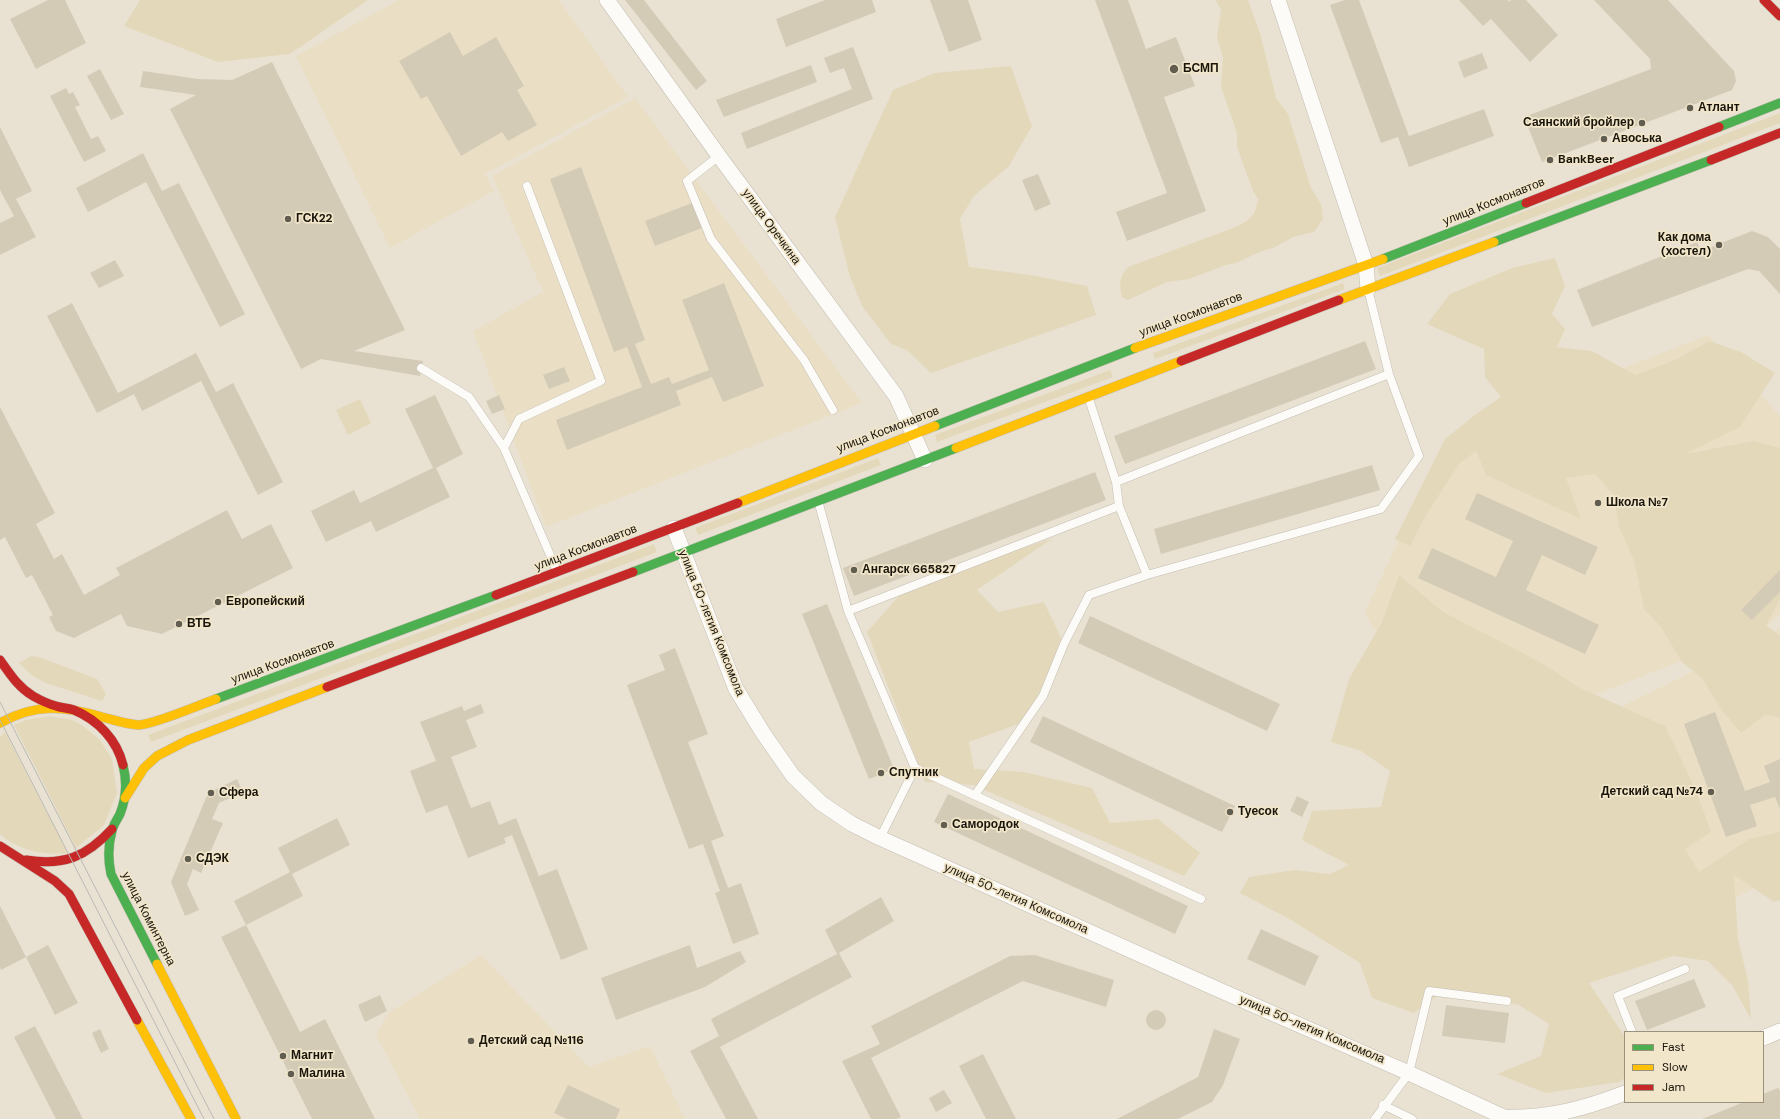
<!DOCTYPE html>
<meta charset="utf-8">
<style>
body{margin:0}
#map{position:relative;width:1780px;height:1119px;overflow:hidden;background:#e9e2d3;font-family:"DM Sans",sans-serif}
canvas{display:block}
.legend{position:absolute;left:1624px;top:1031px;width:140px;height:72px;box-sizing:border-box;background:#f2e6ca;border:1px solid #9b927e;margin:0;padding:5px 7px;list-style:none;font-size:12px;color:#19150b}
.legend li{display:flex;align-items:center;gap:8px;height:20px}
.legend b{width:20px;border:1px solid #9b927e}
</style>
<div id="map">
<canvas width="1780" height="1119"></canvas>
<ul class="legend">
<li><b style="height:5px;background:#4caf50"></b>Fast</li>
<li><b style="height:5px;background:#ffc107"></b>Slow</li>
<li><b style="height:5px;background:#c62828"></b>Jam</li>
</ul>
</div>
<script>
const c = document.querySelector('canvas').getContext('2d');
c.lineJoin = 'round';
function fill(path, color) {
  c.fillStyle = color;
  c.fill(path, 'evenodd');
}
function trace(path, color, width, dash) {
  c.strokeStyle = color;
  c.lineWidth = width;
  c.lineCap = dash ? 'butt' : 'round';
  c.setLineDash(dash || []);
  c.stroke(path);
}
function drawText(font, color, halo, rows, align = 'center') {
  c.font = font + ' "DM Sans",sans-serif';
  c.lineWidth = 3.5;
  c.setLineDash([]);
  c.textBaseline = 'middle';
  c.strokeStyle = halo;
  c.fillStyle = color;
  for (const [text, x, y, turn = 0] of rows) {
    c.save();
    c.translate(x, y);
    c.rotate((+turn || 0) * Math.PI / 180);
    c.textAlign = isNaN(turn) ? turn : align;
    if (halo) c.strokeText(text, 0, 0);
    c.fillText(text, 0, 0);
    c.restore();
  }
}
fill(new Path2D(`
 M399,0h160l69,97 -143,77 9,17 -104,57 -94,-192z
 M635,98l227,305 -316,124 -73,-196 70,-39 -51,-116z
 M1708,335l72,81v197l-17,18 -29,9 -167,66 -194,-77 -8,-17 82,-175z
 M1780,629v245l-72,39 -94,-203z
 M481,955l108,112 61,-21 35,73h-265l-44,-84 12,-22z`), '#eadfc5');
fill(new Path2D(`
 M140,0h228l-78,54 -72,8 -94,-36z
 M1215,0h33l12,33 16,65 12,16 23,74 10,16 2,15 -9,13 -21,5 -20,11 -11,3 -26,12 -10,2 -37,14 -22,3 -39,18 -6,-3c-3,-13 -3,-20 6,-30l105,-39c17,-8 22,-10 25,-29l-5,-8 -16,-44v-14l-16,-46 2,-30 -6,-19 4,-29z
 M1011,66l21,60 -23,40 -35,30 -14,23 9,48 61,8 57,11 9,29 -165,58 -24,-23 -16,-6 -29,-38 -12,-29 -15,-60 58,-127 42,-17z
 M1780,113v10l-400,153 -3,-8z
 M1555,258l10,28 -13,28 13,15 -8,18 35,4 43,24 40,-15 34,-19 32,11 34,21 -35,54 -55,27 69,-13 26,7v151l-14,26 14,11v81l-15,-2 -24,18 -20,-24 -19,-31 -20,-16 -21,-35 -17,-18 -10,-49 -15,-33 -5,-32 -19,-21 -29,4 15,41 -95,-44 -10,-24 -17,13 -33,51 -16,31 -15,-7 50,-100 30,-24 26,-18 -16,-20 -1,-28 -57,-25 23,-30 62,-26z
 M1343,283l2,6 -190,70 -2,-6z
 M1110,370l3,7 -176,65 -2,-7z
 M360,399l11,24 -23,12 -12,-25z
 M878,458l3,7 -183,70 -3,-7z
 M1053,538l-76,52 21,22 46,-10 20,42 -40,78 -55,20 5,27 50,3 68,16 18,35 48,-4 42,34 -16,23 -211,-91 -48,-3 -58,-150 38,-43z
 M654,544l3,8 -506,190 -3,-7z
 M1399,575l44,37 97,50 38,25 87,39 30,62 16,44 -26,17 14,23 50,-33 31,-7v68l-6,2 -40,-27 4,64 10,42 3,38 -19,-34 -24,-24 -35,-5 -84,27 36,54v41l-6,4 -73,11 -49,-19 44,-18 8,-32 -30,-19 -75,-14 -30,22 -42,-15 -12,-35 -69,-43 -51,-27 9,-16 45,-7 36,4 19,-9 -47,-25 10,-29 69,-4 9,-36 -29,-20 -30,-9 18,-63 33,-57z
 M31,656l8,1 58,22 9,15 -4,7 -56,-18 -13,-7 -14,-13z
 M49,716l23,4 10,5 18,15 12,19 5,34 -13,32 -28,23 -62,-123 12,-5z
 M5,732l63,121c-24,3 -51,-3 -68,-19v-97z`), '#e4d8ba');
fill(new Path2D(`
 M48,0h17l21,43 -50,26 -26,-50z
 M625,0h19l63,81 -11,9z
 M825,0h47l4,12 -90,35 -10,-28z
 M930,0h38l14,40 -33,12z
 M1095,0h33l18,49 30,-12 19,49 -31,11 42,114 -79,30 -11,-29 51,-19z
 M1345,0h14l50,136 75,-27 10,27 -85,31 -11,-30 -17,6 -51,-138z
 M1459,0h49l1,2 2,-2h15l32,35 -28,27 -39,-43 -8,7z
 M1594,0h74l66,71 2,10 -4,9 -190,72 -18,-45 127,-48 -1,-10z
 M450,32l13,24 33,-19 28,49 -7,4 20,35 -29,16 -6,-9 -41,24 -34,-60 -6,3 -22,-38z
 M853,47l20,52 -126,50 -6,-16 111,-44 -8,-21 -14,5 -6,-15z
 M1482,53l6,15 -24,10 -6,-16z
 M272,62l133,268 -51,21 69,10 -3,15 -99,-17 -20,10 -131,-260 26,-14 -56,-8 3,-16 55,8 34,1z
 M811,65l6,17 -93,35 -8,-17z
 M100,69l24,45 -13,6 -24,-44z
 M66,88l3,6 4,-2 7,13 -5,2 16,32 7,-3 8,15 -22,11 -34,-66z
 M0,127l32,64 -16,8 20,38 -36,18v-32l14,-7 -14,-26z
 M143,153l19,38 17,-8 66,131 -25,13 -74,-145 -58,30 -12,-24z
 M581,167l64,173 -10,4 16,40 18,-7 3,7 37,-14 -27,-70 42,-17 40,103 -41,16 -11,-25 -36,14 5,14 -114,45 -11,-30 86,-33 -15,-40 -13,5 -64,-173z
 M1038,174l13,30 -16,7 -13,-31z
 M692,203l10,25 -47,18 -10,-25z
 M1752,231l16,6 12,12v45l-21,-23 -11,-2 -156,58 -15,-37 120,-48 4,9z
 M115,260l9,16 -25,12 -9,-15z
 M72,303l46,90 78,-40 20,39 17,-9 50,99 -25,13 -57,-114 -59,30 -8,-17 -37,19 -50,-97z
 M1365,341l11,28 -251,95 -11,-28z
 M564,367l6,14 -21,8 -6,-14z
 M435,395l28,59 -27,14 14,29 -74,35 -5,-11 -45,21 -15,-31 43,-21 6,13 73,-35 -28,-59z
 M499,395l6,14 -13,5 -6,-13z
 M0,407l55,106 -19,11 18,35 8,-5 22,41 36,-20 -4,-7 111,-58 15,29 29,-15 22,44 -131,66 -35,-8 -6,-12 -47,24 -18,-7 -7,-14 4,-2 -21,-40 -6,3 -21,-41 -5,3z
 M1372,465l8,25 -219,64 -7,-25z
 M1095,472l11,28 -252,96 -11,-28z
 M1477,493l121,54 -13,28 -43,-20 -16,35 73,35 -14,29 -167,-76 14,-30 64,29 17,-36 -48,-22z
 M1780,570v22l-28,28 -11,-10z
 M827,604l67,165 -25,10 -67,-165z
 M1090,616l190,88 -13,27 -189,-88z
 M675,648l33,86 -20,8 36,94 -13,5 17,47 13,-5 18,51 -26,10 -18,-51 5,-2 -17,-47 -14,5 -62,-164 38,-15 -6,-15z
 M481,704l3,9 -18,7 11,27 -26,10 20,51 19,-7 9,24 17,-7 23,58 18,-7 31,80 -27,11 -49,-125 -8,3 2,5 -38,15 -21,-53 -21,8 -16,-42 26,-10 -16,-39 42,-16 2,5z
 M1715,712l30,79 25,-9 -6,-16 16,-7v50l-5,-12 -25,8 7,21 -31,11 -42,-113z
 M1043,716l192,90 -13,26 -192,-90z
 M237,779l6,13 -24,11 -7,16 11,4 -22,50 -8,-4 -6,15 12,26 -14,6 -14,-34 37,-89z
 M948,794l240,112 -13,28 -241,-112z
 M1297,796l12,6 -7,15 -12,-6z
 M337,818l13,27 -58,29 11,22 -57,29 -12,-24 56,-29 -12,-24z
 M881,897l13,24 -55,32 13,24 -132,70 38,72h-32l-36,-68 29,-15 -8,-17 126,-65 -12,-24z
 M0,906l26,51 -25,13 -1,-3z
 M246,925l54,107 25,-13 50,100h-63l-91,-182z
 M1261,929l58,27 -14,30 -58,-27z
 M48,945l30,58 -23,12 -29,-58z
 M690,945l7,23 43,-17 6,11 -41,25 -89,33 -15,-42z
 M1035,955l79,25 -8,27 -83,-26 -152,77 30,59 -5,2h-25l-29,-58 38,-17 -9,-18 139,-70z
 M1694,979l12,28 -59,23 -12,-29z
 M380,995l7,16 -22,11 -7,-17z
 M1446,1005l63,8 -4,30 -63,-7z
 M1146 1020a10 10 0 1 1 20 0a10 10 0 1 1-20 0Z
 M35,1026l48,93h-27l-42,-82z
 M100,1029l9,20 -8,4 -9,-20z
 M1214,1029l26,10 -17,46 -11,17 -34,17h-61l81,-42z
 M983,1054l33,65h-30l-27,-53z
 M568,1085l52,24 -4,10h-49l-13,-6z
 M1778,1088l2,3v28h-78l42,-17h19v-8z
 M944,1090l8,13 -16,9 -7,-14z`), '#d4cbb7');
const lane = new Path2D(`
 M719,156l-32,25 24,58 93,121 29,50
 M421,368l48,29 35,51 53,123
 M1089,399l27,83 3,24 28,69 234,-66 38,-53 -30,-82 -21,-85
 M504,448l15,-29 82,-38 -74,-195
 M1116,482l273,-108
 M819,504l29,107 67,157 286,131
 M848,611l271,-105
 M975,795l68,-99 21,-52 25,-49 58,-20
 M880,838l35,-70
 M1632,1032l-14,-36 67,-27
 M1383,1105l29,14
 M1375,1119l34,-46 20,-82 78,10`);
const street = new Path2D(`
 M607,0l112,156 177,240 29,64
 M1278,0l88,265 2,24
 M674,528l62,161 27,44 30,43 28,27 31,21 28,14 337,151 192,84 99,46
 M1763,1038l17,-7
 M1504,1117c43,2 82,-9 121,-24`);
const fast = new Path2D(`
 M1719,127l61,-24
 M1494,242l217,-82
 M1383,259l143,-56
 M935,426l200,-78
 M633,572l323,-124
 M216,699l280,-104
 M123,765c4,16 3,34 -3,49 -3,6 -7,11 -8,17 -4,14 -4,29 -1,43l46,90`);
const slow = new Path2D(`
 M1339,300l155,-58
 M1135,348l248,-89
 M956,448l225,-87
 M738,503l197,-77
 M0,723c36,-20 64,-17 102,-6 12,3 24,7 36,8 15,0 61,-20 78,-26
 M125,798l19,-30 13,-12 31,-16 139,-53
 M157,964l79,155
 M137,1020l54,99`);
const jam = new Path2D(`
 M1764,0l16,16
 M1711,160l69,-27
 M1526,203l193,-76
 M1181,361l158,-61
 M496,595l242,-92
 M0,660c10,14 18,27 33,36 7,4 15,8 23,10 5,2 12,2 18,4 24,10 43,30 49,55
 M327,687l306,-115
 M0,846l55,35 14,13 68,126
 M26,860c38,6 60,-3 86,-31`);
trace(lane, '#c3bdb1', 9);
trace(street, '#c3bdb1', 16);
trace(fast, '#c3bdb1', 10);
trace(slow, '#c3bdb1', 10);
trace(jam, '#c3bdb1', 10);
trace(lane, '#fcfbf8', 8);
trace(street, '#fcfbf8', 15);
trace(fast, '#4caf50', 9);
trace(slow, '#ffc107', 9);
trace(jam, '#c62828', 9);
trace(new Path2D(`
 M0,702l214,417
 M0,720l204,399`), '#bab9b5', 1);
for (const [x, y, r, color] of [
 [1174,69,5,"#625d51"],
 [1690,108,4,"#625d51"],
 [1642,123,4,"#625d51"],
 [1604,139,4,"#625d51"],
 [1550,160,4,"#625d51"],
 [288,219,4,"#625d51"],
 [1719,245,4,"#625d51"],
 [1598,503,4,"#625d51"],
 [854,570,4,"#625d51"],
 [218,602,4,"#625d51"],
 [179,624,4,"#625d51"],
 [881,773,4,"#625d51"],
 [1711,792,4,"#625d51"],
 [211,793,4,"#625d51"],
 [1230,812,4,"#625d51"],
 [944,825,4,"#625d51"],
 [188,859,4,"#625d51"],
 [471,1041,4,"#625d51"],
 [283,1056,4,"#625d51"],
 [291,1074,4,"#625d51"]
]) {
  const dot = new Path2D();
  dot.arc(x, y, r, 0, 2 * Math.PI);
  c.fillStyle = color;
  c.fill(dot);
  trace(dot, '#f2e6ca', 1.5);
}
drawText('bold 12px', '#19150b', '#f2e6ca', [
 ["БСМП",1183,69],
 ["Атлант",1698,108],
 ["Саянский бройлер",1634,123,"right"],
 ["Авоська",1612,139],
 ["BankBeer",1558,160],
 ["ГСК22",296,219],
 ["Как дома",1711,238,"right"],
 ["(хостел)",1711,252,"right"],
 ["Школа №7",1606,503],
 ["Ангарск 665827",862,570],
 ["Европейский",226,602],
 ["ВТБ",187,624],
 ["Спутник",889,773],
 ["Детский сад №74",1703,792,"right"],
 ["Сфера",219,793],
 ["Туесок",1238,812],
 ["Самородок",952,825],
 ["СДЭК",196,859],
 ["Детский сад №116",479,1041],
 ["Магнит",291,1056],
 ["Малина",299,1074]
], 'left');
drawText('12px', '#19150b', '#f2e6ca', [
 ["улица Космонавтов",1494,202,-22],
 ["улица Оречкина",771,227,54],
 ["улица Космонавтов",1191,315,-20],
 ["улица Космонавтов",888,430,-21],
 ["улица Космонавтов",586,548,-21],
 ["улица 50-летия Комсомола",711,623,68],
 ["улица Космонавтов",283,662,-20],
 ["улица 50-летия Комсомола",1016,899,24],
 ["улица Коминтерна",148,919,63],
 ["улица 50-летия Комсомола",1312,1030,23]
]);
</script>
